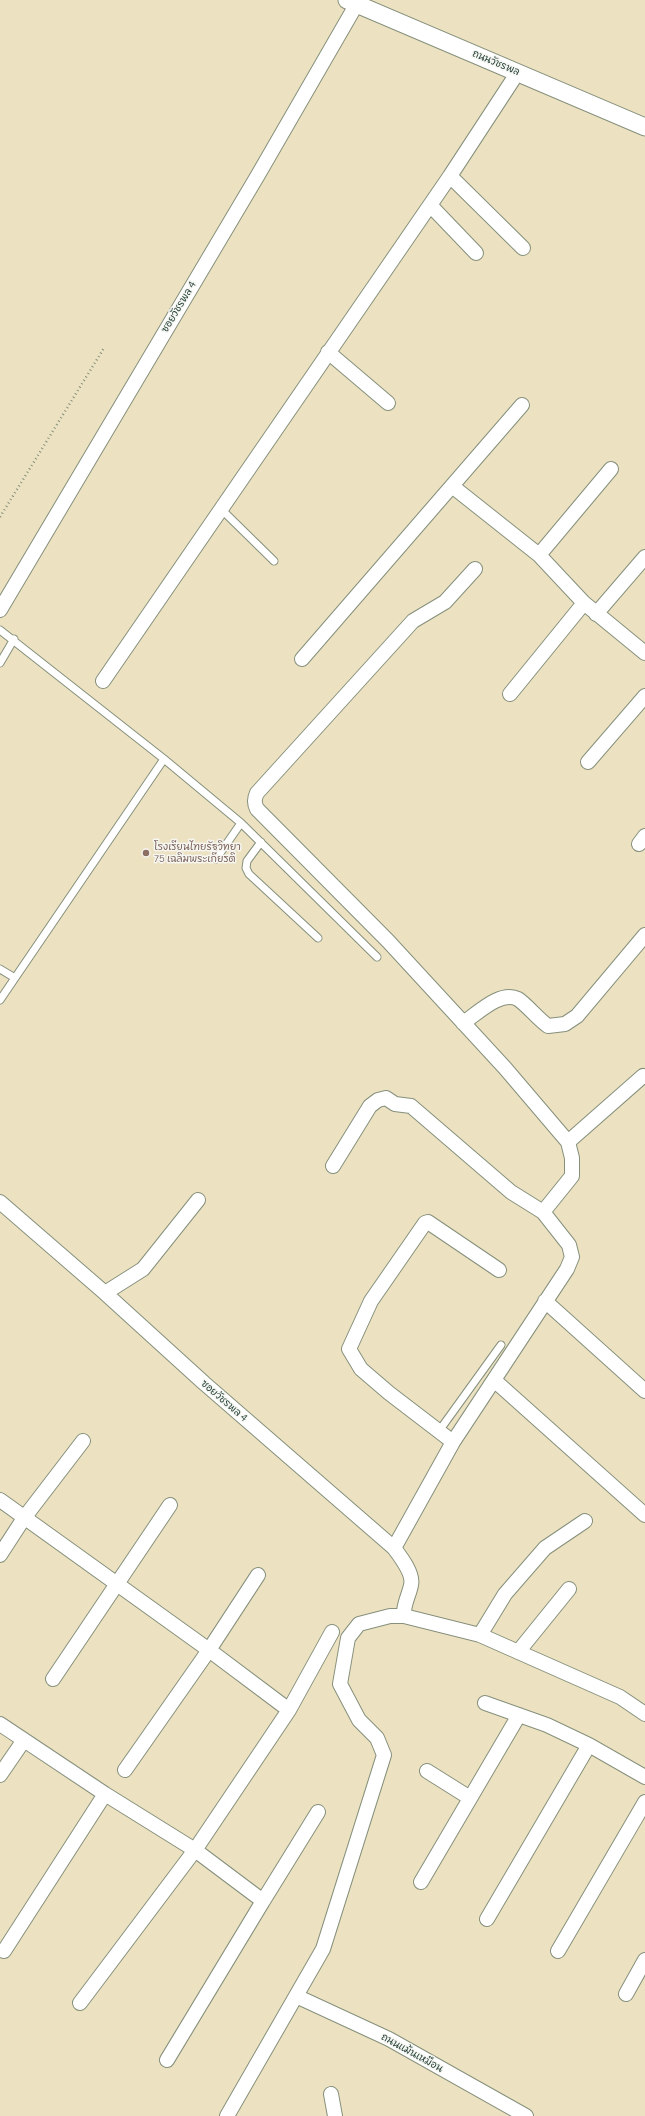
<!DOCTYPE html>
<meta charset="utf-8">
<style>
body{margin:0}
canvas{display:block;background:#ece2c2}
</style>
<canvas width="645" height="2116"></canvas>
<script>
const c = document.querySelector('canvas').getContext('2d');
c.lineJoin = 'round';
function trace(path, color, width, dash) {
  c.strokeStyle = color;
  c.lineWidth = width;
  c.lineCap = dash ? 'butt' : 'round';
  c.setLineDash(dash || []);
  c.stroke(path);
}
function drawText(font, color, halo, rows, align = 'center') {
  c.font = font + ' Delius,"Playpen Sans Thai",sans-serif';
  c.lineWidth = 3;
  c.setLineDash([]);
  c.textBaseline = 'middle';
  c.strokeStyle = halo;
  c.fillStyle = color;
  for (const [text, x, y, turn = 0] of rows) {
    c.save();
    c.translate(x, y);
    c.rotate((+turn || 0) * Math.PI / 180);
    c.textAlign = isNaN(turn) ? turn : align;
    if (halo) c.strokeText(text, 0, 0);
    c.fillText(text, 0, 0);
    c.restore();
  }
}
const service = new Path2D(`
 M221,509l53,52
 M0,630l164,129 77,64 136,134
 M0,663l14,-24
 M261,842l-14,19 -1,7 3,6 69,64
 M216,859l25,-36
 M0,969l15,9
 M0,1000l164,-241
 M439,1431l62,-86`);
const minor = new Path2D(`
 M450,176l73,72
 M430,205l46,48
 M328,352l60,51
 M452,486l87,69 45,48 61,50
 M539,555l72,-86
 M475,569l-30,33 -32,19 -156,172c-3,6 -3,10 0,16l131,132 117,127 63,74 4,16v18l-29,36
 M0,610l258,-435 101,-175
 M596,614l49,-57
 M302,659l220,-254
 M103,681l347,-505 68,-104
 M510,694l74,-91
 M588,762l57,-66
 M639,844l6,-8
 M463,1023c14,-9 37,-33 55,-24 9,6 20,20 30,27l17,-2 12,-8 68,-81
 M568,1142l75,-66 2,1
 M333,1166l37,-60 8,-6 8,-2 9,6 16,2 100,86 32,20 26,33 3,12 -5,12 -114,173 -59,106
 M0,1202l105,91 99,90 190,165c6,8 20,26 17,37 -2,11 -8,19 -7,31
 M105,1293l38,-24 55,-69
 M545,1301l100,90
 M494,1380l151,135
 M453,1442l-64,-49 -28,-24 -12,-20 22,-48 54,-78 3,-1 71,48
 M0,1500l209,150 80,60 -94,140 -115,153
 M0,1555l24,-37 59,-77
 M480,1635l25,-41 40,-46 40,-27
 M518,1652l51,-63
 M53,1679l117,-174
 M485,1703l62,22 42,20 56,32
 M289,1710l43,-78
 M0,1724l105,70 90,56 68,51 -96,159
 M125,1770l84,-120 49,-75
 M427,1771l43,27
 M0,1775l24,-35
 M421,1882l98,-167
 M263,1901l55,-89
 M487,1919l102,-174
 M4,1951l101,-157
 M558,1951l87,-149
 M626,1994l19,-34
 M296,1996l93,43 137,77
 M331,2094l4,22
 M227,2116l96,-167 61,-194 -7,-17 -18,-18 -19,-36 8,-46 11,-14 31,-8h14l76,19 140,62 25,17`);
const tertiary = new Path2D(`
 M347,0l298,127`);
trace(service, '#86907b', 9);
trace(minor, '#86907b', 16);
trace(tertiary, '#86907b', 19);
trace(new Path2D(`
 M0,517l104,-169`), '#86907b', 2.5, [1, 3]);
trace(service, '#fff', 7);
trace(minor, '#fff', 14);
trace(tertiary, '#fff', 17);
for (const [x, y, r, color] of [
 [146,853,4,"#8d6e63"]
]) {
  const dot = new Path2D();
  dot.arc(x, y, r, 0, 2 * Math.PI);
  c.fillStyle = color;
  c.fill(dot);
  trace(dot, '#f6f6f2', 1.5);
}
drawText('10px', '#1f3d34', '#f6f6f2', [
 ["ถนนวัชรพล",496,63,23],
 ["ซอยวัชรพล 4",179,307,-59],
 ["ซอยวัชรพล 4",224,1401,41],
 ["ถนนแม้นเหมือน",412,2053,29]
]);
drawText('10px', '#785e54', '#f6f6f2', [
 ["โรงเรียนไทยรัฐวิทยา",154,847],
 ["75 เฉลิมพระเกียรติ",154,859]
], 'left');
</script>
